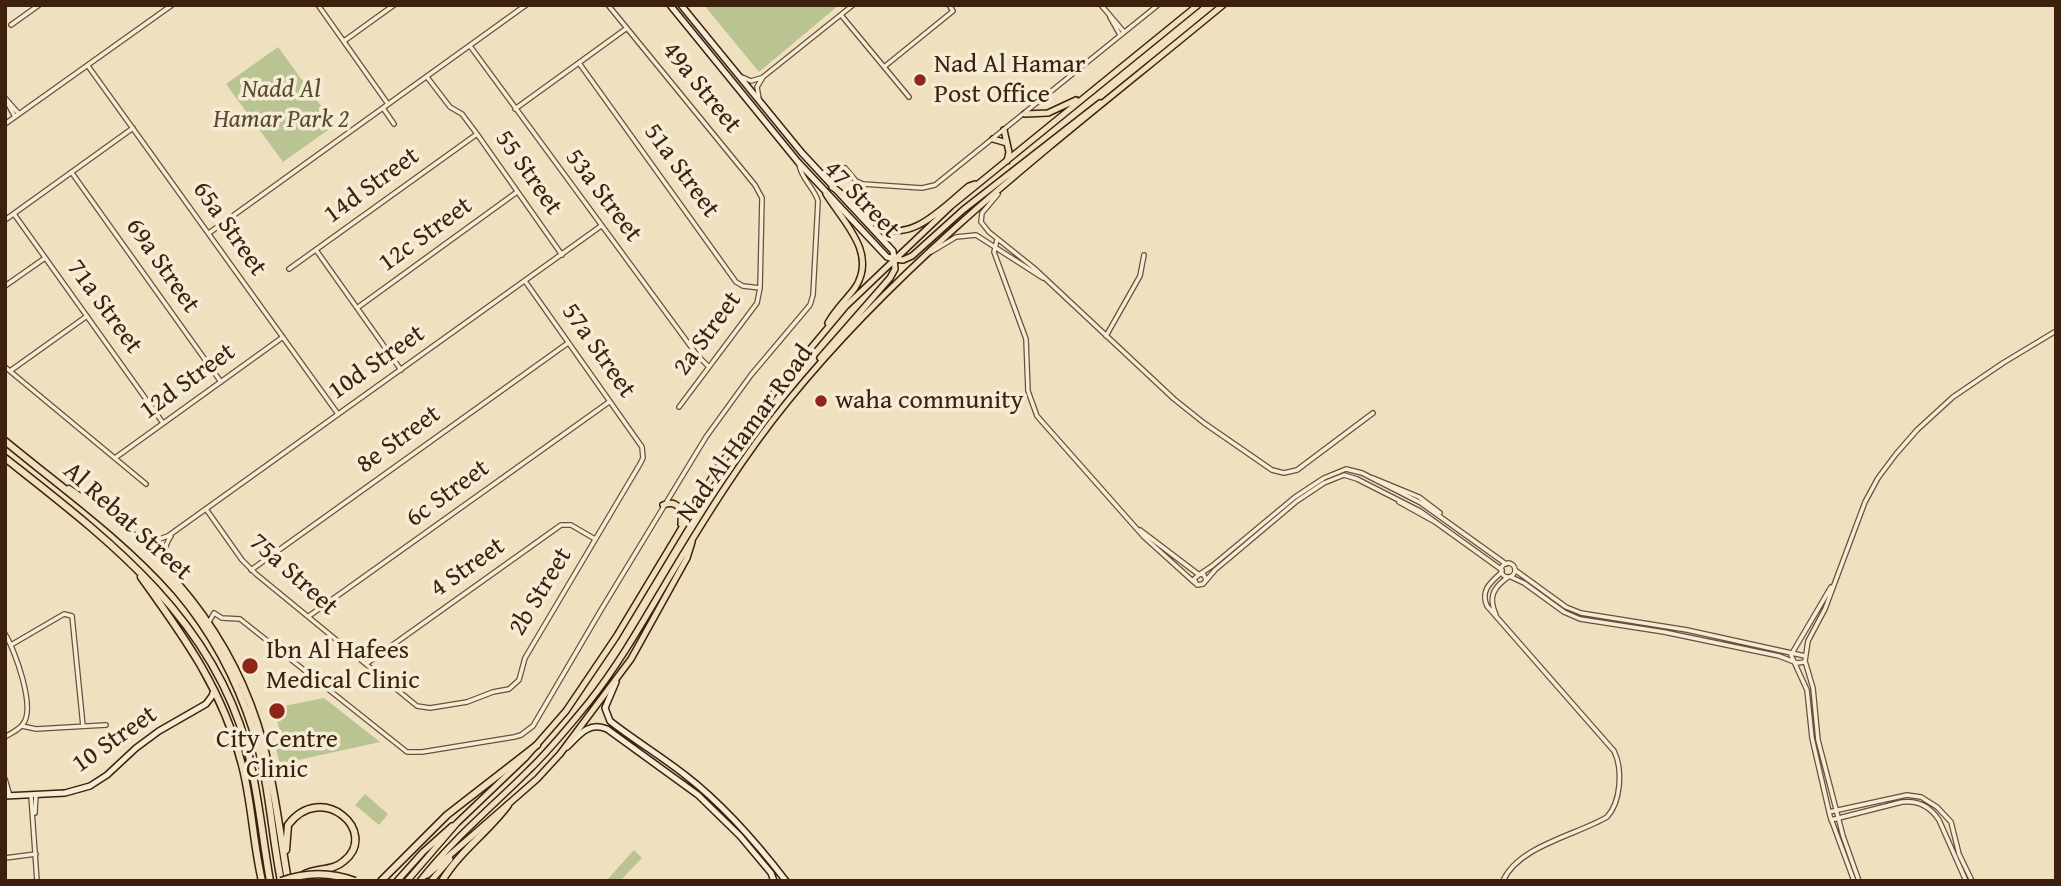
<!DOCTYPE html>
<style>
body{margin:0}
#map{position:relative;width:2061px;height:886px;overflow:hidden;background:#efe1c0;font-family:"Gentium Book Plus",serif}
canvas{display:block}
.frame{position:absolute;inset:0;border:7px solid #3e200f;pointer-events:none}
</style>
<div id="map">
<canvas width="2061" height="886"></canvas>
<div class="frame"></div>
</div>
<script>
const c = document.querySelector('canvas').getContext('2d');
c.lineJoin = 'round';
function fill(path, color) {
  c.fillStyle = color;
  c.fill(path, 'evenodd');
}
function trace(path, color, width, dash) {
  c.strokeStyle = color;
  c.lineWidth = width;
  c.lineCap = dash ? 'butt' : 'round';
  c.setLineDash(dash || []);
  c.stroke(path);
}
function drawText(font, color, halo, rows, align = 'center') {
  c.font = font + ' "Gentium Book Plus",serif';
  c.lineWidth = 7;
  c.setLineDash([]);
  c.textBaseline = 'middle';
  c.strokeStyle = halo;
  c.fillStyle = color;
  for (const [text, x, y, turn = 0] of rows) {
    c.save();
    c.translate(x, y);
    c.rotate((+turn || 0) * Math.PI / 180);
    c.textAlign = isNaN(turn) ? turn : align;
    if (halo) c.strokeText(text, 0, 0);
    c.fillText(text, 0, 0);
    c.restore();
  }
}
fill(new Path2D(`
 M704,5h135l-80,67z
 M278,47l57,78 -52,37 -57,-78z
 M324,698l56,44 -100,22 -4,-15 8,-1 -10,-40z
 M365,794l23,20 -9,11 -24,-20z
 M634,850l8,8 -22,23h-14z`), '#bac392');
const street = new Path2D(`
 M318,5l70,99
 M608,5l147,180 7,13 -2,90 -3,15 -78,104
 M1101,5l23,27
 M841,15l68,82
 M1110,17l10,18
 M11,25l28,-20
 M344,41l50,-36
 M470,46l227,309 11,11
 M579,63l157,219 7,4 17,2
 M88,66l250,348
 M884,67l69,-56 -4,-6
 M427,77l23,30 12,7 15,20 85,121
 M742,77l9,4 10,-3
 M5,98l14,16
 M759,99l-2,-12 6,-10 90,-72
 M8,104l7,13
 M383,108l11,16
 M515,109l112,-81
 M5,124l167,-119
 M845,168l11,13 7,3 59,4 13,-3 223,-180
 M72,173l149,209
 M998,194l-16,19 -1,9 8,10 45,36 140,131 30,24 68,47 12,3 13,-3 76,-57
 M14,214l149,209
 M5,220l128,-92
 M209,233l317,-228
 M997,240l-3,12 32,87 2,52 9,25 107,121 51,46
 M316,250l85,120
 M931,252l25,-15 20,-2 67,43
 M289,269l188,-135
 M5,286l40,-28
 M357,308l160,-116
 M1106,336l34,-60 4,-21
 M5,367l141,117
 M10,371l77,-55
 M115,458l168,-121
 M1373,478l46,19 21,16
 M1399,502l36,20
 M206,509l36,51 14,14 161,132 13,2 37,-6 26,-10 16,-3 10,-9 6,-22 115,-194 3,-6 -1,-11 -117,-166
 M1140,530l58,44
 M129,532l22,10 17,-6 433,-310
 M171,536c-10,14 -6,23 1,38
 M1501 570a7 7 0 1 1 14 0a7 7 0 1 1-14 0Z
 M251,570l317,-227
 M1515,570l51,37 15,6 106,17 118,26
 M1502,572c-11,10 -22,18 -15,34l127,145c9,18 7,51 -7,66 -30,18 -89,29 -104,64
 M1200,574l12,-8 83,-69 29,-19 22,-9 16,4 59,30 85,61
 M1511,577l13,6 40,29 16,7 84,13 115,24 18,7 8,-1
 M1206,580l-2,-5 -4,-1 -6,5 3,6 6,-1 12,-14 82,-69 27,-18 20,-8 13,4 63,32 82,59
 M1831,587l-40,68 16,35 5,48 18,78 24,65
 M1496,615c-8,-18 -3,-27 12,-38
 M309,616l300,-214
 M209,622l5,-9 8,5 18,1 167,133h15l92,-15 7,-2 12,-9 68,-116 105,-173 45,-62 59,-70 3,-10 5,-94c-4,-14 -17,-22 -19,-37
 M5,634c10,16 31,74 18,90 -4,6 -12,9 -18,13
 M11,645l53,-31 8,2 11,110
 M366,664l195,-139h10l24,14
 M22,726l14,3 70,-4
 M5,779l5,17
 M5,782l1,14
 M31,796l6,85
 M1829,812l78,-17 14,2 16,10 14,15 8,32 13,27
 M35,813l1,-19
 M1831,820l71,-18c16,-2 28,4 37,18l27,61
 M5,858l31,-4
 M1859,881l-16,-45 -25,-96 -5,-52 -8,-27 3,-20 17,-32 40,-107 13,-24 18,-24 21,-24 36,-33 50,-34 53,-32`);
const secondary = new Path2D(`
 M670,5l128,157 89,95 7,2
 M681,5l121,148 91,98 1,8
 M616,682l-11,26 5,13c24,19 51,35 75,54 39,30 71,67 101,106
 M567,747c12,-12 22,-26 40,-18l91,66 42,41 31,37 3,8
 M5,796l60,-3 25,-7 17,-11 29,-27 23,-17 47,-27 6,-8 2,-6`);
const primary = new Path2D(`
 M1025,114l23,-1 28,-13
 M1004,130l5,22 -2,9
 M993,139l14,4
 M832,187c16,9 27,25 42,36 35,25 70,-17 95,-37l6,-2
 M826,194c17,28 52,59 29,94 -9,12 -20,22 -27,35
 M820,358l70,-80 5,-9 -1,-10 9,1 9,-4 51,-46 137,-107
 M663,505c16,-6 19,6 18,19
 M427,875l110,-96 23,-25 71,-95 56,-101 5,-16
 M397,881l26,-29 29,-26
 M407,881l50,-58 68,-65 41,-47 50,-74 103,-171 56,-75 71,-85 105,-100 247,-201
 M420,881c33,-42 72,-74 109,-111 22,-21 41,-45 60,-68 31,-39 56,-84 81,-126 36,-60 74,-121 118,-175 124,-153 284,-271 435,-396
 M431,881l19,-22`);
const highway = new Path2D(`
 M5,441c58,48 122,93 172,150 34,40 60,89 76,139 16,48 18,101 28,151
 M5,458c100,79 205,157 241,286 12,44 16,92 24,137
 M69,489c94,64 164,143 194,254 12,45 17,92 25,138
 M141,577c44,61 82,113 101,188 10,38 11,78 20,116
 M286,850l2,-25c34,-45 92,7 56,36 -12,11 -28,6 -41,14
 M381,881l66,-66 90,-70
 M442,881c17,-29 46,-49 66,-76`);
trace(street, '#6a503b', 6);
trace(secondary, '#3e200f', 8);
trace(primary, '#3e200f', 8);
trace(highway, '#3e200f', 9);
trace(street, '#f5ecd6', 3.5);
trace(secondary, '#f5ecd6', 5);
trace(primary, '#efe1c0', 5);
trace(highway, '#efe1c0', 6);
const highwayBridge = new Path2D(`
 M281,881c25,-9 50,-9 74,0`);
trace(highwayBridge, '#3e200f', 9, []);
trace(highwayBridge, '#efe1c0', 6);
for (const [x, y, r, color] of [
 [920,80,7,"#8f2418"],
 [821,401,7,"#8f2418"],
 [250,666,9,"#8f2418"],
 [277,711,9,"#8f2418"]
]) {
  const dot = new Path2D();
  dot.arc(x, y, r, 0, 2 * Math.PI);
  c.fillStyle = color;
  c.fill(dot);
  trace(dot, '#f5ecd6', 2.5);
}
drawText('26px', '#3e200f', '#f5ecd6', [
 ["Nad Al Hamar",934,65],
 ["Post Office",934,95],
 ["waha community",835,401],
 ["Ibn Al Hafees",266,651],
 ["Medical Clinic",266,681],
 ["City Centre",277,740,"center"],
 ["Clinic",277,770,"center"]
], 'left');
drawText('26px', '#3e200f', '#f5ecd6', [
 ["49a Street",701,88,51],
 ["51a Street",681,171,54],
 ["55 Street",528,173,55],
 ["14d Street",372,186,-36],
 ["53a Street",603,196,53],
 ["47 Street",861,200,46],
 ["65a Street",229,229,55],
 ["12c Street",426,235,-36],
 ["69a Street",162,266,55],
 ["71a Street",104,307,54],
 ["2a Street",708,334,-54],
 ["57a Street",598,351,55],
 ["10d Street",377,363,-35],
 ["12d Street",188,382,-36],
 ["Nad Al Hamar Road",746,434,-54],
 ["8e Street",399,440,-36],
 ["6c Street",448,494,-36],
 ["Al Rebat Street",127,522,42],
 ["4 Street",468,568,-35],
 ["75a Street",293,575,42],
 ["2b Street",541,592,-59],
 ["10 Street",115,740,-35]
]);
drawText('italic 26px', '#5d4930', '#f5ecd6', [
 ["Nadd Al",281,90],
 ["Hamar Park 2",281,120]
]);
</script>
